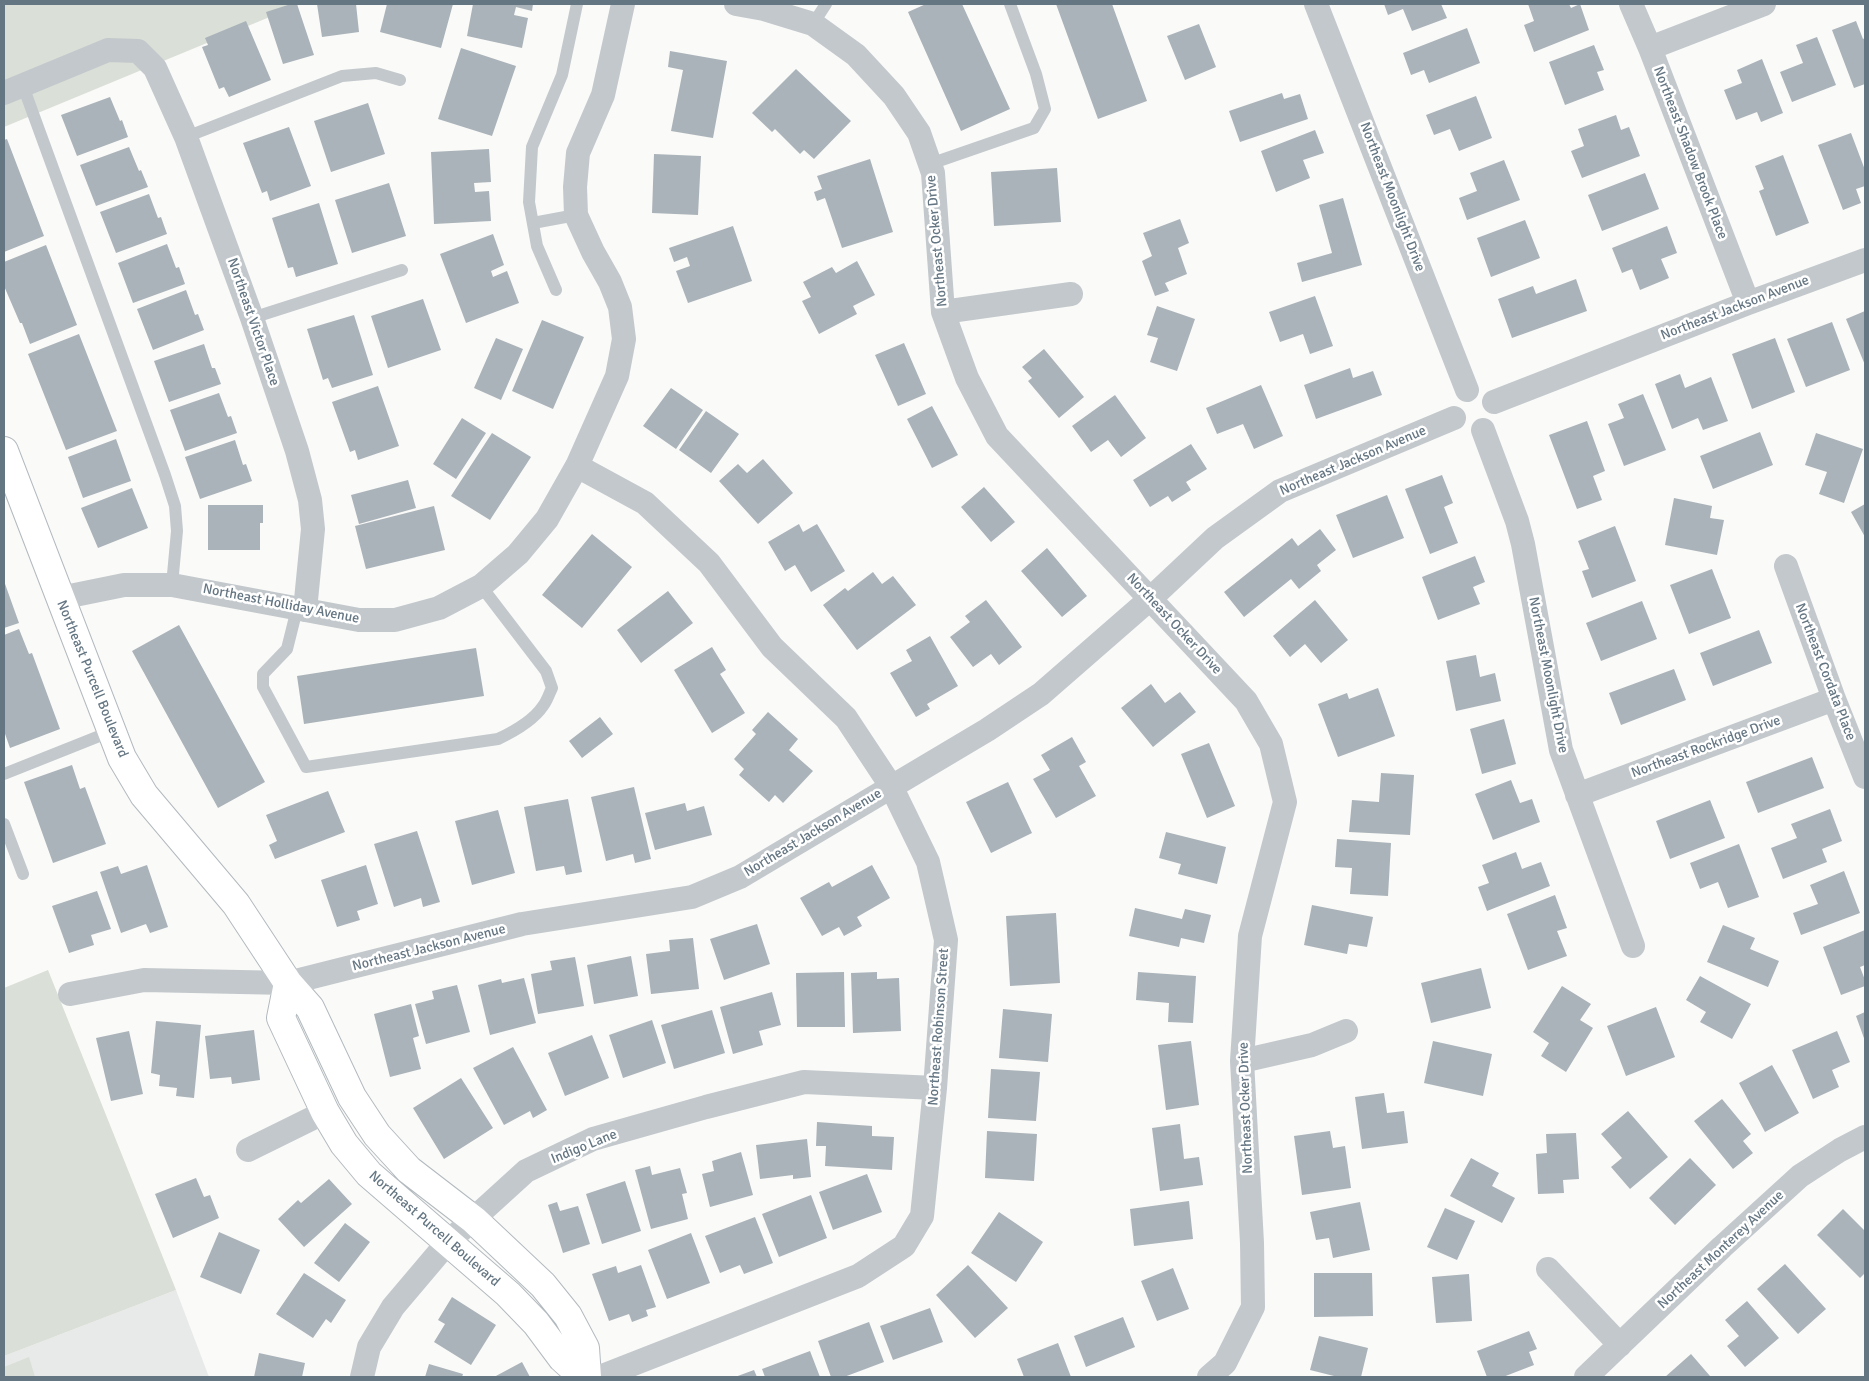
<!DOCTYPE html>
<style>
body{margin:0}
#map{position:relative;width:1869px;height:1381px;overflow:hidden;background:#fafaf8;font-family:Signika,sans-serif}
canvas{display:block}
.frame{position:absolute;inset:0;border:5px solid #657683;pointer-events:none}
</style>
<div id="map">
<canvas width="1869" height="1381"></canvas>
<div class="frame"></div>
</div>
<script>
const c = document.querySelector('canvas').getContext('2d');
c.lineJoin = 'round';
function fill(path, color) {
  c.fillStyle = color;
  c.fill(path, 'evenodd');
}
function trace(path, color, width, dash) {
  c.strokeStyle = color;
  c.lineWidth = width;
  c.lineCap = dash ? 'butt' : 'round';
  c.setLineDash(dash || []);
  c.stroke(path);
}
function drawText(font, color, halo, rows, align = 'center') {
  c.font = font + ' Signika,sans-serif';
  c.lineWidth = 5;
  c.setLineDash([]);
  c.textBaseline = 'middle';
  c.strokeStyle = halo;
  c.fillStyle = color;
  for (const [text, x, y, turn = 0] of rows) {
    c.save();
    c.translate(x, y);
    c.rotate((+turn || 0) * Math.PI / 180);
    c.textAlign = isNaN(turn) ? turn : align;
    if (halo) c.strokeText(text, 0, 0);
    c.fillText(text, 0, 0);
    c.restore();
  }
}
fill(new Path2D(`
 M176,1290l33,87h-205v-21z`), '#e8e9e9');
fill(new Path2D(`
 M4,4h297l-297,123z
 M48,970l128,320 -172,66v-368z
 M29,1357l6,20h-31v-10z`), '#dadfd7');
fill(new Path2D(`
 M291,4h6l17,51 -31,9 -17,-52z
 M317,4h39l3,28 -37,5z
 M387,4h66l-12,44 -61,-16z
 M473,4h60l-1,7 -16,-4 -2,8 14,3 -6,30 -55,-12z
 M926,4h36l48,105 -49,22 -53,-119z
 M1056,4h56l35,97 -49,18z
 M1384,4h57l6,14 -35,13 -9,-22 -15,6z
 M1528,4h41l2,4 9,-4 9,26 -55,22 -10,-27 10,-4z
 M246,21l25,59 -42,17 -5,-10 -5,2 -17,-42 6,-2 -3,-7z
 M1856,21l7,18 2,-1v46l-11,4 -22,-58z
 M1199,24l17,43 -31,13 -18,-44z
 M1467,28l13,35 -51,20 -5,-13 -13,5 -8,-22z
 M1817,37l19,48 -44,17 -12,-30 23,-9 -7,-18z
 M1594,45l10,25 -7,2 7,18 -39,15 -16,-43z
 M461,48l55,18 -24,70 -54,-17z
 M670,51l57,10 -14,77 -42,-7 12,-61 -15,-3z
 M1762,59l21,54 -22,9 -4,-10 -21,8 -12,-30 18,-7 -5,-13z
 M796,69l55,52 -37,38 -10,-9 -4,4 -25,-25 -3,3 -20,-19z
 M1282,93l2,6 16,-5 8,25 -68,23 -11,-31z
 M1476,96l16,42 -33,13 -9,-22 -16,6 -8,-20z
 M110,97l10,24 2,-1 6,17 -51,19 -16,-41z
 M368,103l17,51 -54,18 -17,-51z
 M1616,115l5,15 8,-3 11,29 -58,22 -11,-27 13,-5 -6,-17z
 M289,127l22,59 -41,15 -3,-10 -5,2 -19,-50z
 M1315,130l9,23 -21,7 7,18 -34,14 -15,-41z
 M1851,133l14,37v16l-9,3 5,14 -18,7 -25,-65z
 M7,139l37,97 -40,16v-112z
 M129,147l10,24 2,-1 7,17 -52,19 -16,-41z
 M489,149l2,33 -17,1 1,9 14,-1 2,30 -57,3 -3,-72z
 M654,154l47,2 -3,59 -46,-2z
 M1783,155l26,68 -33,13 -17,-45 5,-2 -9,-23z
 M870,159l23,73 -51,16 -17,-50 -8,3 -3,-9 8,-3 -5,-13z
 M1504,160l16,40 -53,20 -8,-22 18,-7 -7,-18z
 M1057,168l4,54 -67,4 -3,-54z
 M1645,173l14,36 -57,22 -14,-36z
 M389,183l17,53 -54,17 -17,-53z
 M149,194l9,24 3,-1 6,17 -51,19 -16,-41z
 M1343,198l19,67 -60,17 -5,-19 35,-10 -13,-48z
 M319,203l19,61 -42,13 -3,-10 -5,1 -16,-50z
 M1180,219l9,24 -11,5 9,26 -22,9 4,8 -14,5 -13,-35 10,-5 -9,-23z
 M1525,220l15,38 -49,19 -14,-39z
 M733,226l19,55 -64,22 -12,-32 14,-5 -3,-9 -13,5 -5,-14z
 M1667,226l10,27 -16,6 8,19 -29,12 -8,-21 -10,4 -10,-25z
 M493,234l11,31 -13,6 2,6 14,-6 12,32 -53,20 -26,-69z
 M167,244l9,24 3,-1 6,17 -52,19 -15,-40z
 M46,245l31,80 -47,19 -8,-21h-2l-16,-37v-24z
 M857,261l18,34 -22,11 4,8 -38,20 -17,-33 9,-4 -8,-15 29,-15 4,6z
 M1576,279l11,32 -75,27 -14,-39 35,-13 3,8z
 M186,290l9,25 3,-1 6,16 -51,20 -16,-41z
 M1315,296l18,50 -23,8 -7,-20 -23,8 -11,-30z
 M423,299l18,51 -53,18 -17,-52z
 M1157,306l38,13 -18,52 -27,-9 8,-24 -11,-3z
 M1865,311v54l-19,-46z
 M354,315l19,60 -41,13 -4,-10 -5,2 -16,-51z
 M542,320l42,17 -31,72 -41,-18z
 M1832,322l18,48 -44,17 -19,-48z
 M79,334l38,97 -51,19 -38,-96z
 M496,338l27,11 -22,51 -27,-12z
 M1775,338l20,54 -43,17 -20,-55z
 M904,343l22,51 -28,12 -23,-51z
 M204,344l8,24h3l6,16 -52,18 -15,-41z
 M1044,349l40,48 -25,21 -31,-37 4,-3 -10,-11z
 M1350,368l3,10 20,-7 9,24 -66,24 -12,-34z
 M1680,374l5,14 26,-11 17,44 -25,9 -5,-12 -26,11 -17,-45z
 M1261,385l22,51 -29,13 -11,-25 -26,10 -11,-26z
 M378,386l21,60 -41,14 -3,-10 -5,2 -18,-50z
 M671,388l32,22 -27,39 -33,-23z
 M219,393l9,24 3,-1 6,17 -52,18 -15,-41z
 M1643,394l23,56 -42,16 -16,-42 16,-6 -6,-14z
 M1115,395l31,43 -25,19 -13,-17 -17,12 -19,-26z
 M932,406l26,49 -26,13 -25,-49z
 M706,411l33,23 -28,39 -32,-23z
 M462,418l24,15 -30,46 -23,-15z
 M1587,421l18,50 -12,5 9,24 -25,9 -28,-74z
 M1760,432l13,33 -60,24 -13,-33z
 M492,433l39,24 -41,63 -39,-24z
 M1816,433l47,16 -19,54 -25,-9 8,-22 -22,-7z
 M116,439l15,42 -48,17 -15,-41z
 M235,440l8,25 3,-1 6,17 -52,18 -15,-42z
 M1191,444l16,25 -21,13 5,8 -19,12 -4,-6 -18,11 -17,-27z
 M763,459l30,34 -35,31 -39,-43 19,-17 9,9z
 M1442,475l11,28 -9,4 14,36 -28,11 -25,-65z
 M408,480l8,28 -57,16 -8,-29z
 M984,487l31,35 -24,20 -30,-35z
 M132,488l16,40 -50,20 -17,-40z
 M1387,495l17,43 -51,20 -17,-43z
 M1674,498l38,8 -2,12 14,2 -7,35 -52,-10z
 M1865,504v33l-14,-25z
 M208,505h55v18h-3v27h-52z
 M434,506l11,44 -79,19 -11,-43z
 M799,524l4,8 14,-8 28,47 -34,21 -16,-27 -10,6 -17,-29z
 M1615,526l21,55 -44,17 -10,-27 7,-2 -11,-28z
 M1320,529l16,21 -19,15 4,6 -22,18 -8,-10 -47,38 -20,-25 68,-54 6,8z
 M592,534l40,33 -50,61 -40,-33z
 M1047,548l40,48 -25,21 -41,-46z
 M1475,556l10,26 -12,5 7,17 -42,16 -16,-43z
 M1712,569l19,49 -42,16 -19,-49z
 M873,572l9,12 11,-8 23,29 -59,45 -34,-45 22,-17 3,3z
 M4,581l15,42 -15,5z
 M668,591l25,32 -52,40 -24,-33z
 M986,600l36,47 -23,18 -8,-11 -18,13 -23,-30 20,-15 -5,-6z
 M1315,600l33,40 -27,23 -16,-19 -15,13 -17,-21z
 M1642,601l15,38 -56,22 -15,-38z
 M179,625l86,157 -47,26 -86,-157z
 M19,629l10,25 3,-1 28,76 -50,19 -6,-17v-96z
 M1759,630l13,33 -59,23 -13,-33z
 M930,636l28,50 -31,18 3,5 -14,8 -26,-44 22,-12 -6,-11z
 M712,647l14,23 -6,4 25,39 -33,20 -38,-63z
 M476,648l8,48 -180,28 -7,-48z
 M1476,655l4,22 15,-4 6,28 -45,10 -10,-50z
 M1674,669l12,31 -65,25 -12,-32z
 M1151,684l14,19 15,-11 16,20 -43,35 -32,-39z
 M1378,688l17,48 -57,21 -20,-53 29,-11 2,6z
 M768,712l30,27 -9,11 24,21 -30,32 -8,-8 -6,7 -30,-27 5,-6 -10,-10 22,-25 -4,-4z
 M600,717l13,17 -31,24 -13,-17z
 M1504,719l12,45 -34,10 -12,-45z
 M1072,737l14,25 -7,4 17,30 -40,22 -23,-39 17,-9 -9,-15z
 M1209,743l26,63 -28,12 -26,-64z
 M1812,757l12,31 -66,25 -12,-31z
 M72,765l8,24 5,-2 21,57 -53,19 -29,-81z
 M1381,773l33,2 -4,60 -61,-3 3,-32 27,2z
 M1511,780l9,23 12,-4 8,23 -47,18 -18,-46z
 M1008,782l24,51 -41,20 -25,-51z
 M634,787l17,72 -16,4 -2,-9 -27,7 -15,-64z
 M328,791l17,41 -70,27 -6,-14 8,-4 -11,-26z
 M568,799l14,73 -16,3 -2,-9 -28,5 -12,-64z
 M1710,800l15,38 -55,21 -14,-38z
 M685,803l2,8 17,-5 8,29 -57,15 -10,-37z
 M1830,809l12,32 -20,8 5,13 -44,17 -12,-31 26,-10 -6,-14z
 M498,810l17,63 -43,12 -17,-64z
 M417,831l23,71 -17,5 -2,-9 -27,9 -20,-63z
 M1166,832l60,15 -9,37 -39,-10 3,-10 -22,-6z
 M1337,839l54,4 -3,53 -38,-2 2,-26 -17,-1z
 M1739,844l20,53 -31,11 -10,-26 -18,7 -10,-26z
 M1516,852l6,17 19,-7 9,24 -63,25 -9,-24 11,-4 -7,-18z
 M147,865l21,62 -18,6 -4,-9 -25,9 -21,-61 18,-6 3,8z
 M366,865l12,39 -21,7 3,9 -23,7 -16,-47z
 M872,865l18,33 -33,19 5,9 -18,10 -5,-9 -17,9 -22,-38 29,-16 3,5z
 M1844,871l16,42 -59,22 -8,-22 25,-9 -8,-19z
 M97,891l14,38 -20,6 3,10 -25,8 -17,-47z
 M1555,895l12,33 -10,3 10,25 -39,14 -21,-56z
 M1312,905l61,12 -6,30 -18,-3 -2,10 -43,-9z
 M1135,908l47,11 3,-10 26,6 -7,28 -23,-5 -2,9 -50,-11z
 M1056,913l4,70 -50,3 -4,-70z
 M757,924l13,40 -46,16 -14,-41z
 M1723,925l32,13 -5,11 29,12 -11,26 -61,-25z
 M1865,930v35l-5,2 5,13v6l-24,9 -18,-48z
 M693,938l6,51 -48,5 -5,-40 24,-3 -1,-11z
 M631,956l7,40 -44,8 -7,-39z
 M575,957l9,49 -46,8 -7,-40 21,-4 -2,-9z
 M1481,968l10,40 -60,15 -10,-40z
 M844,972l1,55h-48l-1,-54z
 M877,972v7l22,-1 2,53 -48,2 -2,-60z
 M1138,972l58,4 -3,47 -25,-1 1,-19 -33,-3z
 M1700,976l51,28 -19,35 -32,-17 6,-10 -20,-12z
 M524,978l12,45 -46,12 -12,-50 23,-6 1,4z
 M457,985l13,47 -44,12 -11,-40 19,-5 -2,-8z
 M1562,986l29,18 -11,16 13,8 -27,44 -25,-16 8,-13 -16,-11z
 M772,992l9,33 -22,6 4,14 -30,9 -13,-47z
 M411,1004l8,32 -6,2 8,31 -31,8 -16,-63z
 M1656,1007l19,50 -49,19 -19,-50z
 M1003,1009l49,5 -4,48 -49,-4z
 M712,1010l13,43 -51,16 -13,-44z
 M1865,1012v29l-9,-25z
 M652,1020l14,43 -43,15 -14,-43z
 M156,1021l45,4 -7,73 -18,-2 1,-8 -18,-2 1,-11 -9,-2z
 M254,1030l6,50 -28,4 -1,-7 -21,2 -5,-43z
 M129,1031l14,63 -32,7 -15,-63z
 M1837,1031l13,31 -18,8 7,17 -26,12 -21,-49z
 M592,1035l17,43 -44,18 -17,-43z
 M1191,1041l8,64 -33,5 -8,-65z
 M1433,1041l59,13 -9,42 -59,-13z
 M513,1047l34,63 -14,8 -3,-7 -26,14 -31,-57z
 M1772,1065l27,48 -34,19 -26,-49z
 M991,1069l49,3 -4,49 -48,-3z
 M461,1078l32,50 -49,31 -31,-51z
 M1384,1093l3,20 17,-2 4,32 -46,6 -7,-52z
 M1722,1099l29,35 -8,7 10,12 -20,16 -39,-48z
 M1628,1111l40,46 -38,32 -19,-22 11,-9 -21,-24z
 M817,1122l55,4v10l22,1 -2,33 -67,-4 1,-20h-10z
 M1180,1124l4,35 15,-2 4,28 -43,6 -8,-63z
 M987,1131l50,3 -3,47 -49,-3z
 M1330,1131l3,17 12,-2 6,42 -49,7 -8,-59z
 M1576,1133l3,46 -16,1 1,13 -26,1 -2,-40 11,-1 -1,-19z
 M807,1139l4,38 -18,2v-4l-33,4 -4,-34z
 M741,1152l12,43 -43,12 -8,-33 12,-3 -2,-10z
 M1471,1158l28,15 -7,13 23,12 -13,25 -52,-27z
 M1690,1158l26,27 -41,40 -26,-27z
 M650,1166l2,9 28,-7 7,25 -5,1 6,25 -37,10 -16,-59z
 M867,1174l15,38 -49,18 -14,-38z
 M196,1178l8,19 6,-2 9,23 -46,20 -18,-44z
 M329,1179l23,25 -48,43 -26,-28 20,-19 3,3z
 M625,1181l16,50 -39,13 -16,-50z
 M811,1195l16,43 -48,19 -17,-43z
 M1189,1201l4,38 -59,7 -4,-37z
 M557,1202l3,9 18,-5 12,38 -27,9 -15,-48z
 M1360,1202l10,48 -37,8 -4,-20 -13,2 -6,-28z
 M1445,1208l30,13 -18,39 -30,-13z
 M1843,1209l22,22v42l-5,5 -43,-43z
 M999,1212l44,30 -27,40 -45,-29z
 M755,1217l18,46 -29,11 -4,-9 -20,8 -15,-37z
 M345,1223l25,19 -31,40 -25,-19z
 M219,1232l41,18 -19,44 -41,-17z
 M691,1233l19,50 -43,16 -19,-49z
 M1785,1264l41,45 -28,25 -41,-45z
 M641,1265l15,42 -10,3 2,6 -16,6 -3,-8 -20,7 -17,-47 24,-8 2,7z
 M968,1265l40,43 -33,30 -39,-43z
 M1173,1268l16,41 -32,12 -16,-40z
 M304,1273l42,27 -15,23 -5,-4 -13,19 -37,-24z
 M1314,1273h58l1,43 -59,1z
 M1469,1274l3,47 -36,2 -4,-46z
 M452,1297l44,28 -25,40 -37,-23 11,-18 -7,-4z
 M1747,1301l32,37 -34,29 -18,-21 12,-10 -14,-16z
 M930,1308l13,34 -50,18 -13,-34z
 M1123,1317l12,30 -49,20 -12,-31z
 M869,1322l15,40 -40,15h-13l-13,-36z
 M1529,1331l8,18 -8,3 5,13 -31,12h-16l-10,-26z
 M1319,1336l49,12 -7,29h-23l-28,-7z
 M1058,1343l13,34h-47l-7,-18z
 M810,1351l10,26h-55l-3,-8z
 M259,1353l46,10 -3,14h-48z
 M1691,1354l19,22 -2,1h-43z
 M522,1362l8,15h-36z
 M429,1364l34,10 -1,3h-37z
 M754,1370l3,7h-22z`), '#aab3b9');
const secondary = new Path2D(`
 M4,451l118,307 22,37 92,109 52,79 22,25 42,89 25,38 32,35 65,50 69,65 25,31 17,32 2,29
 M288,983l-7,35 44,94 19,32 25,30 139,120 28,29 26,35 21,19`);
trace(secondary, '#b3babf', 30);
trace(new Path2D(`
 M813,24l13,-20
 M23,86l142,389 10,31 2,25 -5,54
 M186,137l156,-61 34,-3 24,7
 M930,164l104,-36 11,-19 -9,-35 -26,-70
 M533,223l43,-8
 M556,290l-19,-44 -8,-44 3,-55 30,-72 15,-71
 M252,318l150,-48
 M297,609l-10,40 -24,25v13l43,80 192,-28c17,-8 35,-18 45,-33 4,-5 6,-12 9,-18l-6,-17 -65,-85
 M4,774l108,-43
 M4,824l19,50`), '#c3c8cc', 12);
trace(new Path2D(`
 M736,4l28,5 49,15 43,31 38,41 25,37 14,40 10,139 24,66 30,58 249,265 25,43 14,58 -35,134 -8,125 10,182 1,64 -28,56 -16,14
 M1316,4l151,386
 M1631,4l19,44 98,255
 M1650,48l114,-44
 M4,93l104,-43 30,1 17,17 31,69 66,181 45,133 13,49 3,29 -8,81
 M943,312l128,-18
 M1494,402l254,-99 117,-43
 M1483,430l34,91 6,23 38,206 72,196
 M577,466l68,37 64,60 63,84 74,71 45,68 37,76 18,78 -11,148 -13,128 -18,30 -46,30 -258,101
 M1786,566l48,133 31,78
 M60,598l64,-13h48l187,35h36l44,-12 42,-22 37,-32 29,-35 30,-53 40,-90 7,-37 -4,-32 -10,-25 -17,-30 -17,-37 -1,-28 3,-34 25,-58 20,-91
 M1577,795l257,-96
 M70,994l74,-14 144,3 234,-59 170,-27 48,-20 247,-147 54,-36 109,-95 65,-61 65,-47 174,-73
 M1242,1061l70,-16 34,-14
 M248,1150l77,-38
 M1548,1269l72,76
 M362,1377l7,-30 24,-40 55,-65 78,-71 67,-32 113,-32 98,-25 131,6
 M1586,1377l136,-130 78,-71 40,-26 25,-13`), '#c3c8cc', 24);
trace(secondary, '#fff', 28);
drawText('14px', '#657683', '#fff', [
 ["Northeast Shadow Brook Place",1690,153,69],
 ["Northeast Moonlight Drive",1392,197,69],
 ["Northeast Ocker Drive",937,241,-95],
 ["Northeast Jackson Avenue",1735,308,-21],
 ["Northeast Victor Place",253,322,71],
 ["Northeast Jackson Avenue",1353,461,-23],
 ["Northeast Holliday Avenue",281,604,11],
 ["Northeast Ocker Drive",1174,624,47],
 ["Northeast Cordata Place",1825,672,69],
 ["Northeast Moonlight Drive",1548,675,79],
 ["Northeast Purcell Boulevard",92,679,68],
 ["Northeast Rockridge Drive",1706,747,-20],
 ["Northeast Jackson Avenue",813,833,-31],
 ["Northeast Jackson Avenue",429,948,-14],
 ["Northeast Robinson Street",939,1027,-86],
 ["Northeast Ocker Drive",1246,1108,-92],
 ["Indigo Lane",584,1147,-22],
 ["Northeast Purcell Boulevard",434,1229,41],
 ["Northeast Monterey Avenue",1721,1250,-43]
]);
</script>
